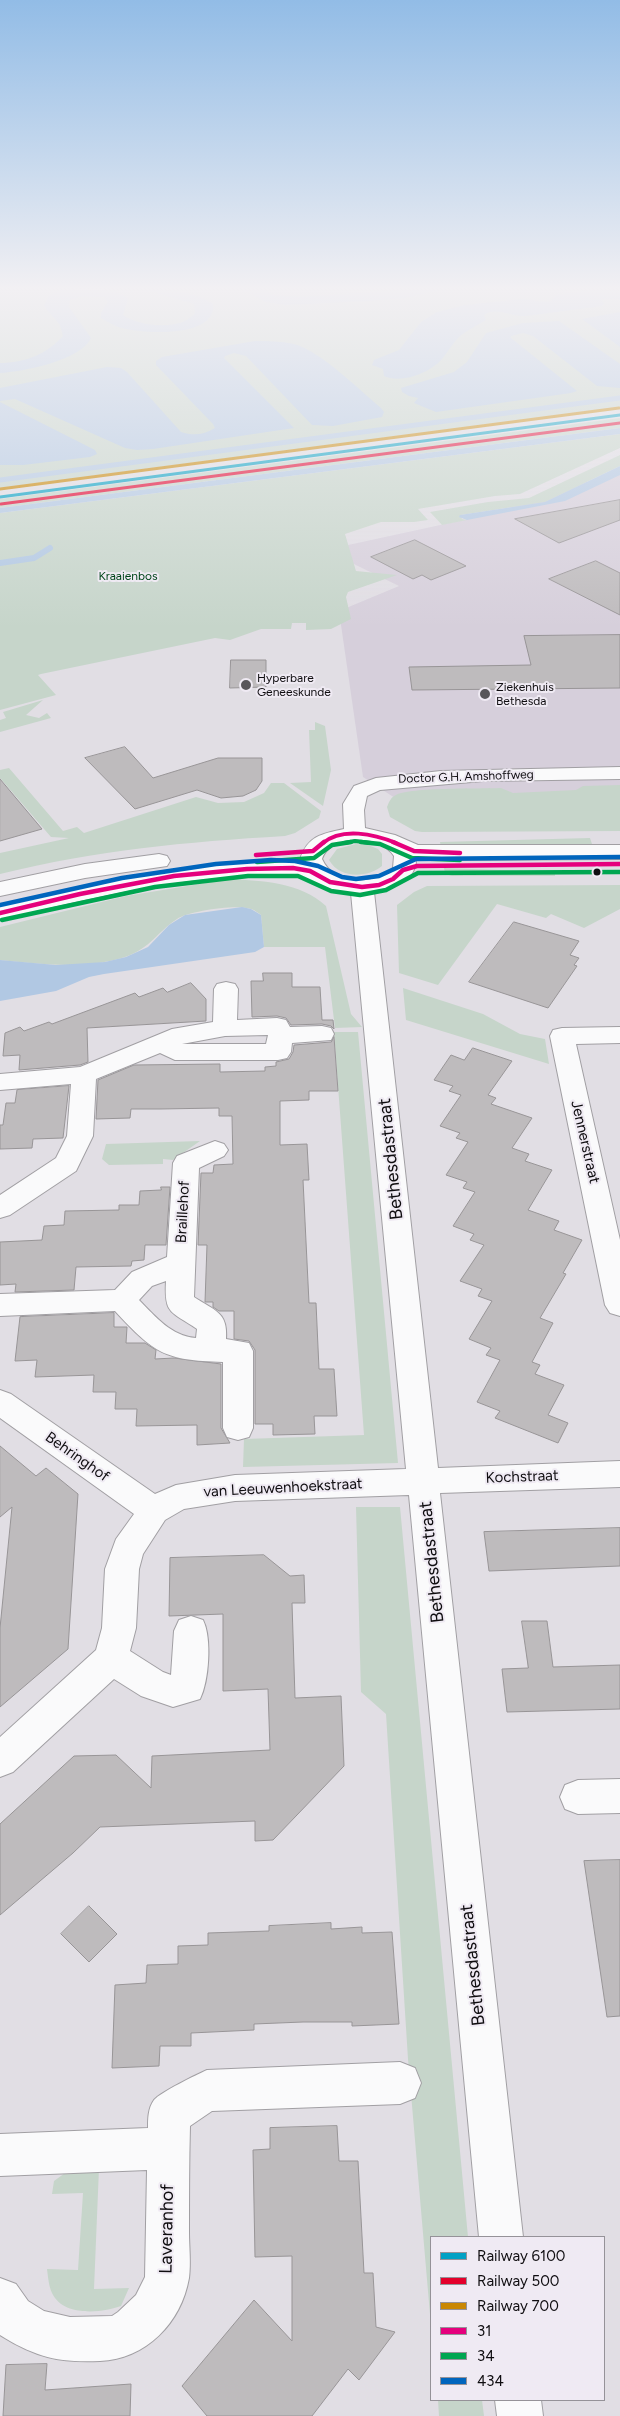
<!DOCTYPE html>
<style>
body{margin:0}
#map{position:relative;width:620px;height:2416px;overflow:hidden;background:#e1dee4;font-family:Figtree,sans-serif}
canvas{display:block}
.legend{position:absolute;left:430px;top:2236px;width:175px;height:165px;box-sizing:border-box;background:#efeaf3;border:1px solid #959298;margin:0;padding:6px 9px;list-style:none;font-size:15px;color:#0f0d10}
.legend li{display:flex;align-items:center;gap:10px;height:25px}
.legend b{width:25px;border:1px solid #959298}
</style>
<div id="map">
<canvas width="620" height="2416"></canvas>
<ul class="legend">
<li><b style="height:6px;background:#01a1c4"></b>Railway 6100</li>
<li><b style="height:6px;background:#e4002b"></b>Railway 500</li>
<li><b style="height:6px;background:#c98703"></b>Railway 700</li>
<li><b style="height:6px;background:#e5007d"></b>31</li>
<li><b style="height:6px;background:#00a651"></b>34</li>
<li><b style="height:6px;background:#0065bd"></b>434</li>
</ul>
</div>
<script>
const c = document.querySelector('canvas').getContext('2d');
c.lineJoin = 'round';
function fill(path, color) {
  c.fillStyle = color;
  c.fill(path, 'evenodd');
}
function trace(path, color, width, dash) {
  c.strokeStyle = color;
  c.lineWidth = width;
  c.lineCap = dash ? 'butt' : 'round';
  c.setLineDash(dash || []);
  c.stroke(path);
}
function drawText(font, color, halo, rows, align = 'center') {
  c.font = font + ' Figtree,sans-serif';
  c.lineWidth = 4;
  c.setLineDash([]);
  c.textBaseline = 'middle';
  c.strokeStyle = halo;
  c.fillStyle = color;
  for (const [text, x, y, turn = 0] of rows) {
    c.save();
    c.translate(x, y);
    c.rotate((+turn || 0) * Math.PI / 180);
    c.textAlign = isNaN(turn) ? turn : align;
    if (halo) c.strokeText(text, 0, 0);
    c.fillText(text, 0, 0);
    c.restore();
  }
}
fill(new Path2D(`
 M620,471v327l-219,4 -38,-25 -24,-166 60,-25 -74,-36 166,-36z`), '#d6cfdb');
fill(new Path2D(`
 M0,290h620v117l-620,81z
 M620,418v10l-620,80v-9z
 M620,434v14l-100,46 -25,2 -77,13 10,11 -14,2h-33l-36,12 11,37 41,4 -49,17 -2,5 5,22 -20,10 -25,1v-7h-14l-1,6h-30l-31,11 -15,-2 -174,36 -3,1 18,20 -56,15v-197z
 M620,455v11l-75,36 -84,13 1,4 5,1 -25,5 -12,-13 58,-10 41,-4z
 M43,700l-17,15 13,3 8,-5 4,5 -51,14v-12l6,-2 -3,-6z
 M315,722l10,4 6,44 -8,36 -33,-23 21,-1 -2,-52h6z
 M9,768l54,63 14,-4 7,6 112,-36 22,6 26,-1 20,-9 7,-10h13l37,28 -2,7 -24,15 -10,3c-100,6 -187,14 -285,38v-21l69,-15 -18,-1 -51,-59v-8z
 M620,785v46l-198,1 -7,-1 -25,-14 -3,-10c2,-5 4,-10 9,-12 14,-8 85,-6 105,-7l12,5 63,-3 7,-4z
 M590,838l2,6 -90,4h-61l-1,-6z
 M356,844l12,1 10,4 4,5v12c-15,12 -42,13 -53,-6l8,-11z
 M444,868l111,4v4h-103l-7,-2z
 M230,879c33,2 70,3 96,27l25,108 11,13 -27,1 -10,-81h-61l-3,-32c-3,-2 -6,-5 -10,-6 -14,-5 -62,2 -74,10 -20,13 -26,29 -52,38 -40,13 -84,7 -125,3v-33l126,-31z
 M620,885v24l-36,19 -33,-14 -5,4 -49,-14 -59,81 -39,-12 -2,-68 17,-13 13,-6z
 M403,988l80,26 37,20 25,5 4,25 -143,-44z
 M334,1032h24l40,431 -155,4 1,-28 120,-4z
 M200,1141l-27,19 -10,-1v5l-54,1 -7,-6 4,-15z
 M356,1507h44l68,730h-37v89l-23,-267 -22,-345 -25,-22z
 M99,2168l-5,121 35,-1 -8,18c-19,7 -58,11 -69,-13 -3,-6 -4,-16 -5,-24l31,1 5,-77 -31,1 2,-13 11,-8z
 M438,2400h44l2,16h-45z`), '#c6d5ca');
fill(new Path2D(`
 M59,290c23,0 49,-5 69,8l-5,17c17,12 59,16 72,-2l-1,-9 -48,-14c24,0 46,0 67,14 4,34 -69,30 -91,24 -8,-2 -14,-6 -21,-10v-5l7,-11 -4,-5 -22,-1 -12,4 -1,7 22,31c-9,22 -69,34 -91,35v-10c25,0 47,-9 63,-27l-3,-11 -16,-19 5,-11z
 M244,290h23l6,5 29,2 95,-7h41l-32,8 -38,3 -83,4 -19,-3z
 M591,290h29v9h-19l3,5 -2,2 -76,10c-14,1 -31,-10 -42,-1l2,5c-10,6 -19,10 -27,17 -7,7 -11,15 -17,22 -12,14 -41,25 -58,17l-1,-7 -11,-4 2,-5 25,-10 22,-28 16,-10 28,-7 58,-6 21,3 7,-1 5,-6z
 M620,312v35l-38,-28z
 M559,321l61,43v24l-23,-2 -64,-50 -10,-3 -12,3v2l66,53 -6,2 -135,19 -22,-9 4,-5 -9,-2 -7,-4 -1,-4 53,-16 13,-10 19,-29 37,-10z
 M255,341c13,0 26,0 39,3 28,8 64,45 87,64l3,4 -2,5 -49,9 -21,-1 -66,-69 -12,-3 -9,3 -1,2 70,70 -141,21 -16,1 -12,-2 -110,-49 -15,2v-13l107,-21 14,1 6,4 54,60c12,4 23,3 34,-4l-2,-4 -57,-59v-4l6,-4z
 M0,402l95,48 2,4 -7,3 -67,8h-23z
 M620,428v6l-620,79v-5z
 M620,466v9l-55,26 -98,19 -8,-3 1,-2 85,-13z
 M242,907l9,2 10,6 3,32 -9,5 -151,22 -15,3 -33,14 -56,10v-41l56,5 49,-3 21,-5 22,-10 21,-22 16,-10z`), '#b1c8e3');
trace(new Path2D(`
 M0,480l620,-82`), '#b1c8e3', 5);
trace(new Path2D(`
 M0,563l34,-5 16,-10`), '#b1c8e3', 6);
const building = new Path2D(`
 M620,500v20l-61,23 -44,-24z
 M415,540l51,26 -35,14 -9,-5 -9,4 -42,-22z
 M596,561l24,12v42l-71,-36z
 M620,635v53l-208,2 -3,-23 122,-2 -7,-29z
 M231,660h35v27l-36,1z
 M125,747l28,31 65,-20h44v23l-6,9 -13,6 -22,2 -24,-8 -62,19 -50,-51z
 M0,779l42,50 -42,12z
 M514,922l65,19 -9,14 9,3 -5,7 3,1 -29,42 -79,-26z
 M263,973h29v14h28l2,33h11l1,9 -3,-3 -9,-2 -31,1 -5,-7 -9,-2 -25,1 -1,-36h12z
 M191,983l15,16v22l-119,7 1,34 -8,3 -61,5 1,-15 -17,1 2,-23 15,-6 4,4 25,-9 3,2 83,-31 4,4 24,-9 4,4z
 M334,1037l4,54h-29v9l-29,1v44l27,-1 2,36h-6l6,123h7l3,66h15l3,47h-23l1,18 -42,1v-11h-18v-74l-6,-9 -15,-2v-28h-15l-6,-4v-5h-8l2,-57h-9l3,-72h12l1,-8 19,-1 -1,-48h-13v-8l-59,1h-29l-1,9 -34,1 2,-39 36,-15 86,-1v8l45,-1v-4l11,-1v-4l13,-3 4,-7 1,-7 37,-3z
 M473,1048l39,13 -24,34 8,3 -5,6 41,14 -20,30 17,6 -4,7 27,9 -24,40 31,11 -5,9 28,10 -19,33 3,1 -26,44 13,5 -21,39 8,3 -5,9 29,11 -16,30 20,8 -10,20 -63,-25 5,-7 -23,-9 23,-42 -14,-5 5,-7 -22,-9 23,-38 -14,-5 4,-7 -22,-8 24,-36 -14,-5 4,-6 -21,-8 22,-34 -12,-4 4,-6 -21,-7 22,-33 -12,-4 4,-5 -20,-7 21,-31 -12,-4 4,-5 -19,-6 17,-25 13,5z
 M69,1086l-6,52 -30,1 -1,9 -32,1v-24h3l3,-22h9l2,-13z
 M161,1187h9l-4,58h-21l-1,15 -12,1 -1,5 -55,1 -2,23 -59,2 1,-8 -16,1v-43l42,-2 2,-14 20,-1 1,-14 54,-1v-5h20l1,-14 21,-1z
 M114,1313v14h13l-1,16h19l11,7 -1,9 19,-1 47,6v64l9,15 -33,2v-20l-61,1 1,-17h-22l1,-17h-23l1,-17 -59,2 2,-17 -22,1 5,-44z
 M0,1446l36,30 10,-8 32,26 -10,155 -68,58v-79l12,-121 -12,10z
 M620,1528v38l-131,5 -5,-39z
 M264,1555l26,21 14,-1 1,28h-13l3,95 46,-2 3,70 -71,74 -18,1v-20l-155,6 -27,26 -73,62v-91l74,-68 42,-1 35,33 1,-32 118,-6 -2,-61 -45,2v-77l-54,2 1,-58z
 M522,1621h25l6,46 67,-2v44l-113,3 -5,-43 26,-1z
 M620,1860v156l-13,1 -23,-156z
 M89,1906l28,28 -28,28 -28,-28z
 M331,1923v6l31,-2v6l30,-1 7,92 -47,2v-4h-49l-49,2v6l-63,3v13h-31l-1,20 -47,2 3,-83 31,-2 1,-18 31,-1v-18l30,-1v-12l61,-2v-5z
 M337,2126l2,35h19l6,112h9l3,54 19,5 -36,48 -11,-11 -36,47h-105l-25,-30 72,-86 38,41v-85l-37,1 -2,-107 17,-1v-21z
 M47,2364l-2,26 86,-6 -1,32h-127l3,-51z`);
fill(building, '#bebbbd');
trace(building, '#989597', 1);
const minor = new Path2D(`
 M620,767v12l-137,2 -103,9 -13,6 -3,14 1,18 30,7 23,10h202v14l-190,1 -14,-2c1,24 -24,29 -42,34l64,576 182,-7v26l-180,6 83,744h-44l-70,-742 -174,6 -51,8 -19,11 -22,34 -4,15 -3,59 -6,23 33,21 8,3 3,-44 5,-11 12,-4 12,4c9,18 6,61 -3,79l-27,8 -32,-11 -27,-17 -101,93 -13,5v-40l96,-87 6,-22 3,-59 11,-30 18,-25 -134,-96v-28l11,4 144,100 21,-9 59,-10 171,-6 -55,-576c-23,-1 -41,-17 -65,-18 -23,-2 -46,1 -69,3 -73,7 -145,24 -217,42v-14c74,-19 149,-35 226,-42 24,-2 51,-6 76,-1l-2,-4c8,-23 21,-25 44,-30l-1,-25 11,-18 22,-8 65,-7zM355,839c14,2 31,4 39,17l-1,12c-20,18 -59,18 -71,-9 5,-15 19,-16 33,-20z
 M159,854l8,2 3,5 -3,5 -82,12 -85,18v-14l85,-18z
 M226,982l9,2 3,5 -1,31 40,-2 9,2 4,7 32,-1 9,2 3,6 -3,6 -39,3 -1,9 -4,6 -9,2h-103l-15,-7 -64,26 -3,57 -17,35 -66,44 -10,3v-23l56,-37 11,-22 4,-52 -71,6v-16l80,-7 92,-38 41,-7 1,-33 3,-5zM268,1035l-2,9h-84l43,-8z
 M620,1027v16l-44,1 44,196v76l-10,-3 -5,-8 -55,-269 3,-6 9,-2z
 M215,1141l9,3 4,6 -4,6 -25,12 -5,129c21,14 34,15 32,42l23,4 4,8v77l-4,9 -11,3 -11,-3 -4,-9v-66c-59,-2 -68,-8 -108,-51l-115,5v-22l115,-4 17,-18 35,-15 6,-94 4,-7zM166,1281c-2,34 5,30 31,48l-1,9c-25,-2 -40,-21 -57,-38l13,-14z
 M620,1779v34l-42,1 -13,-5 -5,-12 5,-12 13,-5z
 M400,2062l15,6 6,15 -6,15 -15,6 -188,7 -22,15c-1,35 -1,71 -1,106 0,15 2,31 0,46 -8,45 -43,81 -89,83 -41,2 -65,-4 -100,-26v-57l16,6 12,17 16,10 26,6 42,-1 6,-4 18,-17 9,-18 2,-107 -147,6v-42l148,-6c0,-9 0,-20 6,-28 7,-8 42,-25 53,-30z
 M495,2400h46l2,16h-46z`);
trace(minor, '#a19fa3', 2);
fill(minor, '#fafafb');
trace(new Path2D(`
 M323,843c19,-16 51,-9 73,0`), '#e5007d', 4);
trace(new Path2D(`
 M393,842l21,9 46,2
 M256,855l57,-4 11,-9
 M0,913l80,-19 94,-18 73,-7 46,-1 17,3 20,11 32,5 17,-2 14,-6 10,-9 14,-4 203,-2`), '#e5007d', 4.5);
trace(new Path2D(`
 M344,843l11,-2 16,2`), '#00a651', 4);
trace(new Path2D(`
 M361,842l19,2 32,14 48,2
 M257,862l57,-4 18,-13 19,-3
 M2,920l153,-33 93,-11h50l33,15 29,4 26,-5 32,-17 202,-1`), '#00a651', 4.5);
trace(new Path2D(`
 M0,905l122,-27 94,-14 55,-4 24,1 23,5 24,11 14,2 23,-3 37,-17 204,-2`), '#0065bd', 4.5);
trace(new Path2D(`
 M0,497l620,-82`), '#01a1c4', 3);
trace(new Path2D(`
 M1,504l619,-81`), '#e4002b', 3);
trace(new Path2D(`
 M0,489l619,-81`), '#c98703', 3);
const sky = c.createLinearGradient(0, 0, 0, 628);
sky.addColorStop(0, '#92bce6');
sky.addColorStop(0.46, '#f2f0f3');
sky.addColorStop(1, '#f2f0f300');
c.fillStyle = sky;
c.fillRect(0, 0, 620, 628);
for (const [x, y, r, color] of [
 [246,685,6,"#58565a"],
 [485,694,6,"#58565a"],
 [597,872,4.5,"#0f0d10"]
]) {
  const dot = new Path2D();
  dot.arc(x, y, r, 0, 2 * Math.PI);
  c.fillStyle = color;
  c.fill(dot);
  trace(dot, '#efeaf3', 2);
}
drawText('12px', '#01451a', '#efeaf3', [
 ["Kraaienbos",128,576]
]);
drawText('12px', '#0f0d10', '#efeaf3', [
 ["Hyperbare",257,678],
 ["Geneeskunde",257,692],
 ["Ziekenhuis",496,687],
 ["Bethesda",496,701]
], 'left');
drawText('12px', '#0f0d10', '#efeaf3', [
 ["Doctor G.H. Amshoffweg",466,777,-2]
]);
drawText('15px', '#0f0d10', '#efeaf3', [
 ["Jennerstraat",585,1142,77],
 ["Braillehof",183,1212,-87],
 ["Behringhof",77,1457,35],
 ["Kochstraat",522,1477,-2],
 ["van Leeuwenhoekstraat",283,1488,-3]
]);
drawText('18px', '#0f0d10', '#efeaf3', [
 ["Bethesdastraat",391,1159,-96],
 ["Bethesdastraat",432,1562,-96],
 ["Bethesdastraat",473,1965,-96],
 ["Laveranhof",167,2229,-89]
]);
</script>
